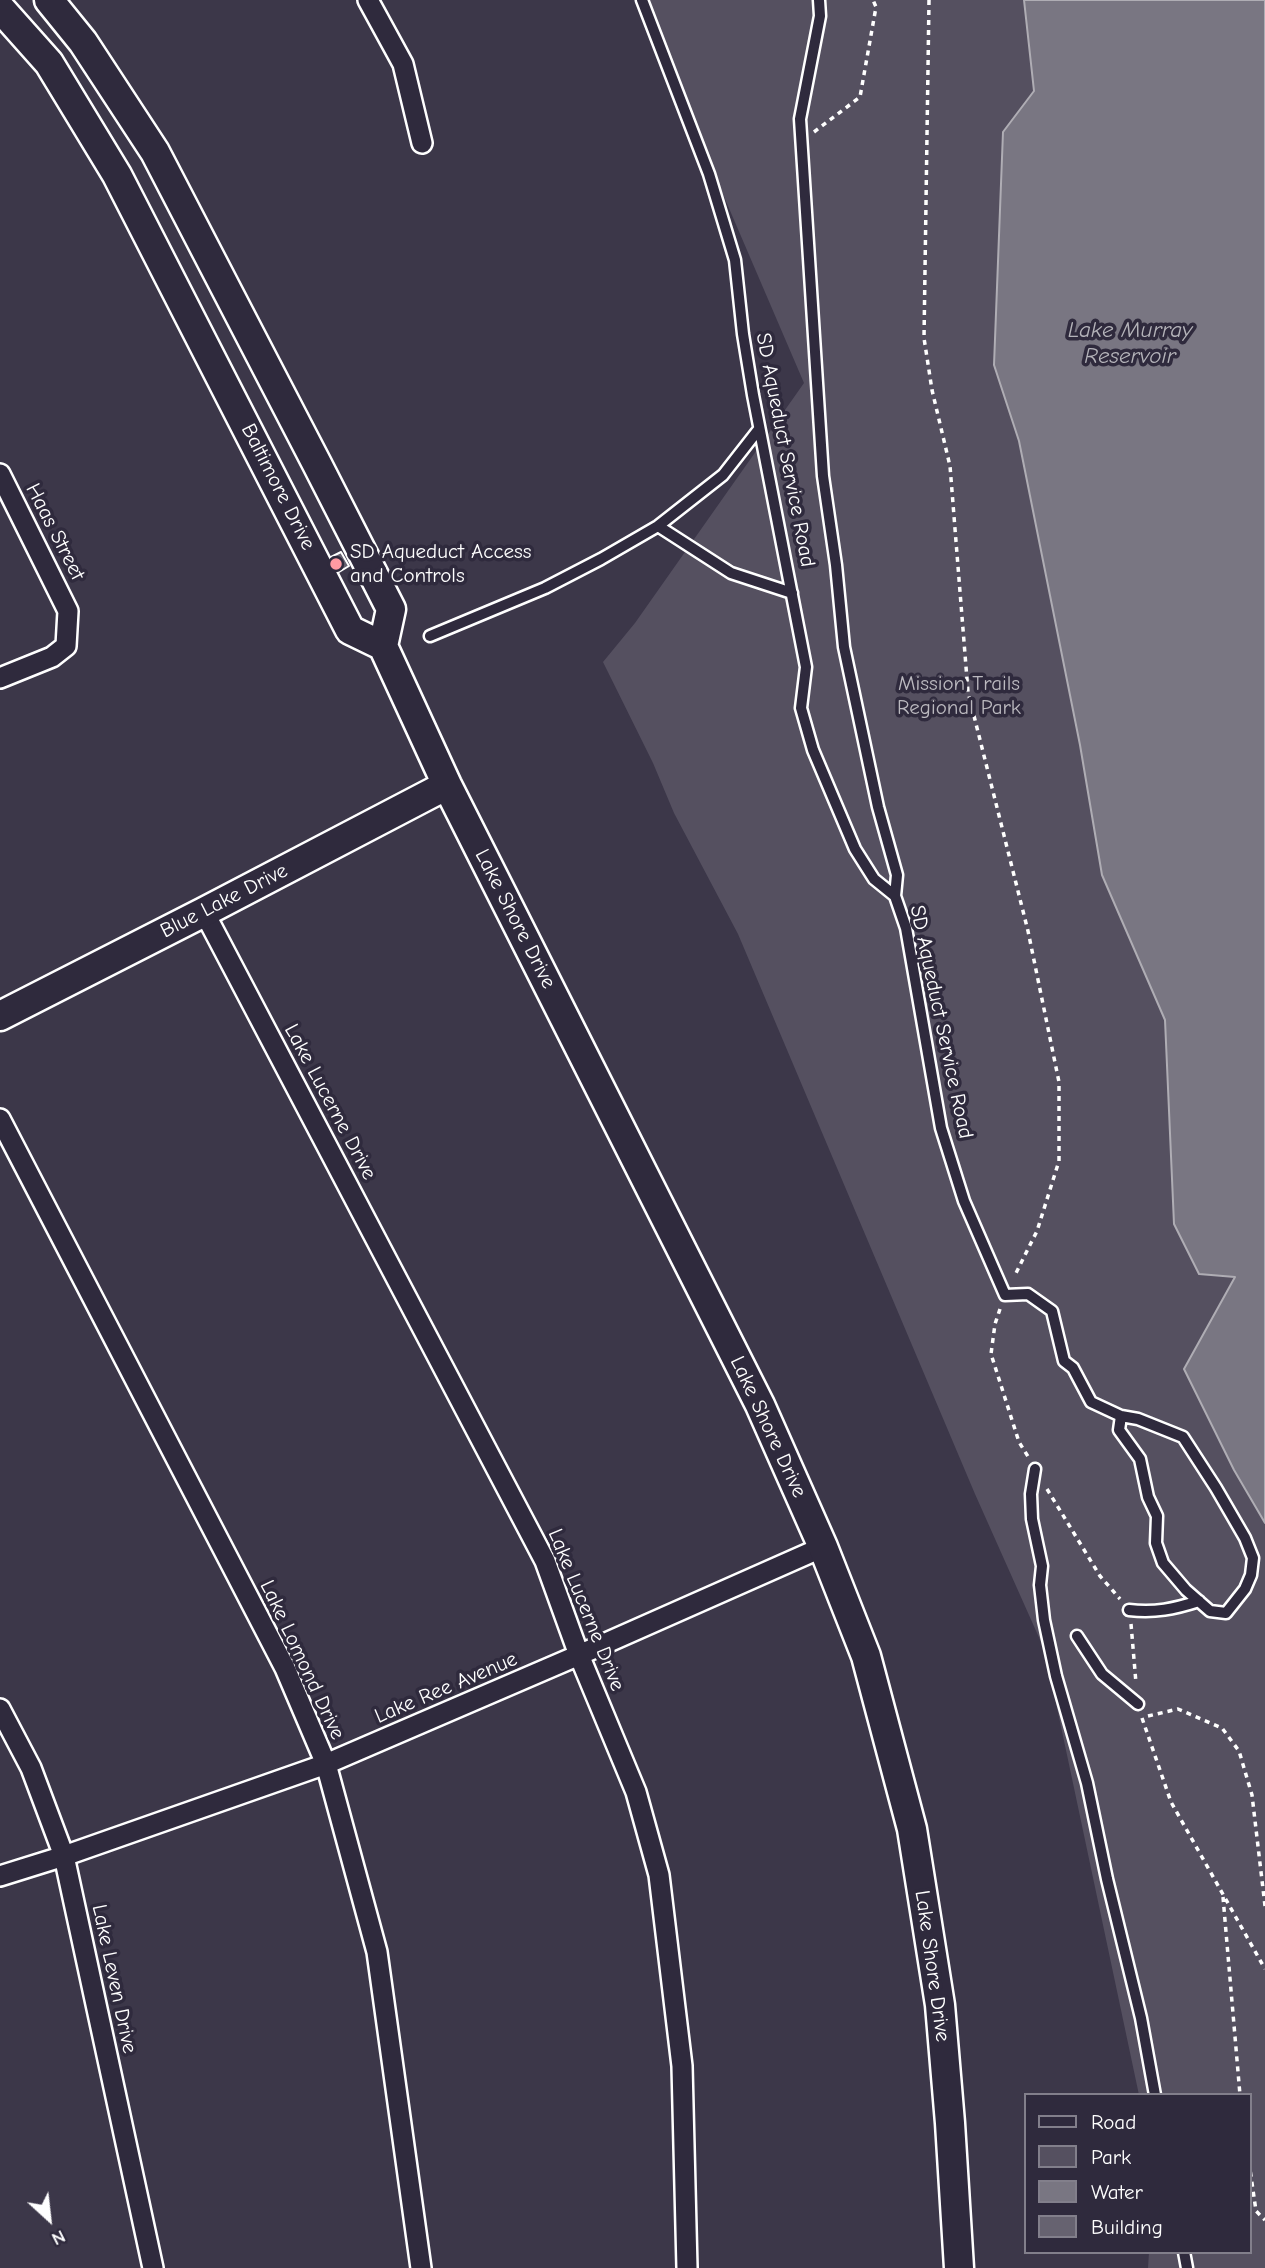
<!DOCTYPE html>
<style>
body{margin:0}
#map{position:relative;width:1265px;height:2268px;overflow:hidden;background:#3c3749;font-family:"Comic Neue",sans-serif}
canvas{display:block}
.legend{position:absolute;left:1024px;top:2093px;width:228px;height:161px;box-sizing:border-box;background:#2f2a3d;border:2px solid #827f8b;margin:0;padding:9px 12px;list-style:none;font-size:21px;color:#fff}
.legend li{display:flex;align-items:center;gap:14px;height:35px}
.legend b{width:35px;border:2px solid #827f8b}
.north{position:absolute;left:14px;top:2184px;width:70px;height:70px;-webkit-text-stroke:5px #2f2a3d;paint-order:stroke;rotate:153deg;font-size:19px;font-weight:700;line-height:28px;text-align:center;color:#fff}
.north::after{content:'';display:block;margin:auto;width:24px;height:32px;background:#fff;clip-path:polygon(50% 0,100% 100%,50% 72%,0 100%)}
</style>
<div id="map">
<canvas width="1265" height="2268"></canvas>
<ul class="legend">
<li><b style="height:9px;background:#2f2a3d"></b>Road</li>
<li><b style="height:19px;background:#555060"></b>Park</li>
<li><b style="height:19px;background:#797682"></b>Water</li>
<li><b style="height:19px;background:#666270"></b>Building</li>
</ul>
<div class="north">N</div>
</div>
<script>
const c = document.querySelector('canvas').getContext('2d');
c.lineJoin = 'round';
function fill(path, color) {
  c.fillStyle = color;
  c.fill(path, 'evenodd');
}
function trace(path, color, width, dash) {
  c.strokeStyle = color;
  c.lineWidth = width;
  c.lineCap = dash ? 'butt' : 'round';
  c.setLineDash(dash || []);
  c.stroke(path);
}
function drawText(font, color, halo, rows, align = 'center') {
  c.font = font + ' "Comic Neue",sans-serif';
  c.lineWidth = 7;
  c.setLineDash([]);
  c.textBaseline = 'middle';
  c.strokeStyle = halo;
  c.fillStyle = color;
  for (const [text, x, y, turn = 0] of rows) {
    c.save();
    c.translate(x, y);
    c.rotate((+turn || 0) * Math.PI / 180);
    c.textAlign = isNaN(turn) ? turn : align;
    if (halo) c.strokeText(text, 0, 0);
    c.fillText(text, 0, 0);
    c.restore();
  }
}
fill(new Path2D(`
 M649,0h616v2268h-117l1,-16h100v-157h-110l-94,-444 -70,-157 -237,-560 -64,-121 -21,-50 -50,-101 32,-39 169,-240 -100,-233z`), '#555060');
const water = new Path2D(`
 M1024,0h241v1523l-31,-53 -50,-101 51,-92 -36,-3 -25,-50 -9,-204 -63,-145 -22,-130 -61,-304 -25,-76 9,-233 31,-41z`);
fill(water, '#797682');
trace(water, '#afadb4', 2);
const building = new Path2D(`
 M341,552l8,14 -10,6 -8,-15z`);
fill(building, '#666270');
trace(building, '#fff', 2);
const lane = new Path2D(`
 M642,0l67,174 26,86 8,74 10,61 53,272 -5,41 12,42 42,99 19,30 21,17
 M819,0l1,16 -20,103 23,357 13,89 8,82 34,160 19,68 -2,21 11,32 35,200 23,73 41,94 23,-1 24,17 12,50 9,7 18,34 30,14 17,3 45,18 33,51 29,50 8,20 -2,17 -6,14 -19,24 -16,-2 -24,-21 -23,-27 -7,-20 1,-27 -9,-19 -8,-38 -21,-29 2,-14
 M658,526l73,47 61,20
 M430,636l115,-48 56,-29 57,-33 65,-51 36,-46
 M1035,1469l-4,25 1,25 10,47 -2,19 4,35 12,56 31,107 20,96 34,139 14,77
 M1129,1610c26,3 45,-1 70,-9
 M1077,1636l25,38 36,30
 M1184,2252l3,16`);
const street = new Path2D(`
 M368,0l35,64 19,79
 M0,474l68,137 -2,35 -14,11 -52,21
 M204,912l341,649 34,94 57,137 23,83 23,191 5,202
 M0,1119l285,549 41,96 51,188 44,316
 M0,1709l31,59 33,88 89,412
 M0,1876l64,-20 262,-92 253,-109 244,-108`);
const secondary = new Path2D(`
 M49,0l34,42 72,110 162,312 74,145 -8,37
 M0,8l49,55 68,112 233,455 33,16
 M383,646l64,139 313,620 63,142 43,109 46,173 28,176 10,118 9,145
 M0,1016l204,-104 243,-127`);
trace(lane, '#fff', 15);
trace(street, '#fff', 24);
trace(secondary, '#fff', 33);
trace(new Path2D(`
 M929,0l-5,338 8,52 18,76 18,226 60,239 31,151v79l-22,70 -23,46
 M814,132l46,-35 16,-90 -3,-7
 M1000,1309l-5,15 -4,30 28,88 10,16
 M1047,1489l53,87 20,23
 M1131,1624l5,59
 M1148,1716l30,-7 44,19 17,23 13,44 13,111
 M1142,1718l29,84 94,167
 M1223,1897l17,198
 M1249,2162l7,49 9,9`), '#fff', 3.5, [5, 5]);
trace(lane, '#2f2a3d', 10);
trace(street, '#2f2a3d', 19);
trace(secondary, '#2f2a3d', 28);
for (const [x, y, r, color] of [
 [336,564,7,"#ff9aa2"]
]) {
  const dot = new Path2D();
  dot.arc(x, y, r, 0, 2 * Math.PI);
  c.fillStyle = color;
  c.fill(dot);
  trace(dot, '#2f2a3d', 2.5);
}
drawText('21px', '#fff', '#2f2a3d', [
 ["SD Aqueduct Service Road",785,450,79],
 ["Baltimore Drive",278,487,63],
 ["Haas Street",55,532,63],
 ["Blue Lake Drive",224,901,-27],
 ["Lake Shore Drive",515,919,63],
 ["SD Aqueduct Service Road",941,1022,78],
 ["Lake Lucerne Drive",330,1102,62],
 ["Lake Shore Drive",768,1427,65],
 ["Lake Lucerne Drive",586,1610,68],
 ["Lake Lomond Drive",302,1660,65],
 ["Lake Ree Avenue",446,1688,-23],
 ["Lake Shore Drive",932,1966,82],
 ["Lake Leven Drive",114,1979,78]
]);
drawText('21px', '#fff', '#2f2a3d', [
 ["SD Aqueduct Access",350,552],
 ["and Controls",350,576]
], 'left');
drawText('21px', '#bbb9bf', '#2f2a3d', [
 ["Mission Trails",959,684],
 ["Regional Park",959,708]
]);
drawText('italic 23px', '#b5b4ba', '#2f2a3d', [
 ["Lake Murray",1130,330],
 ["Reservoir",1130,356]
]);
</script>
